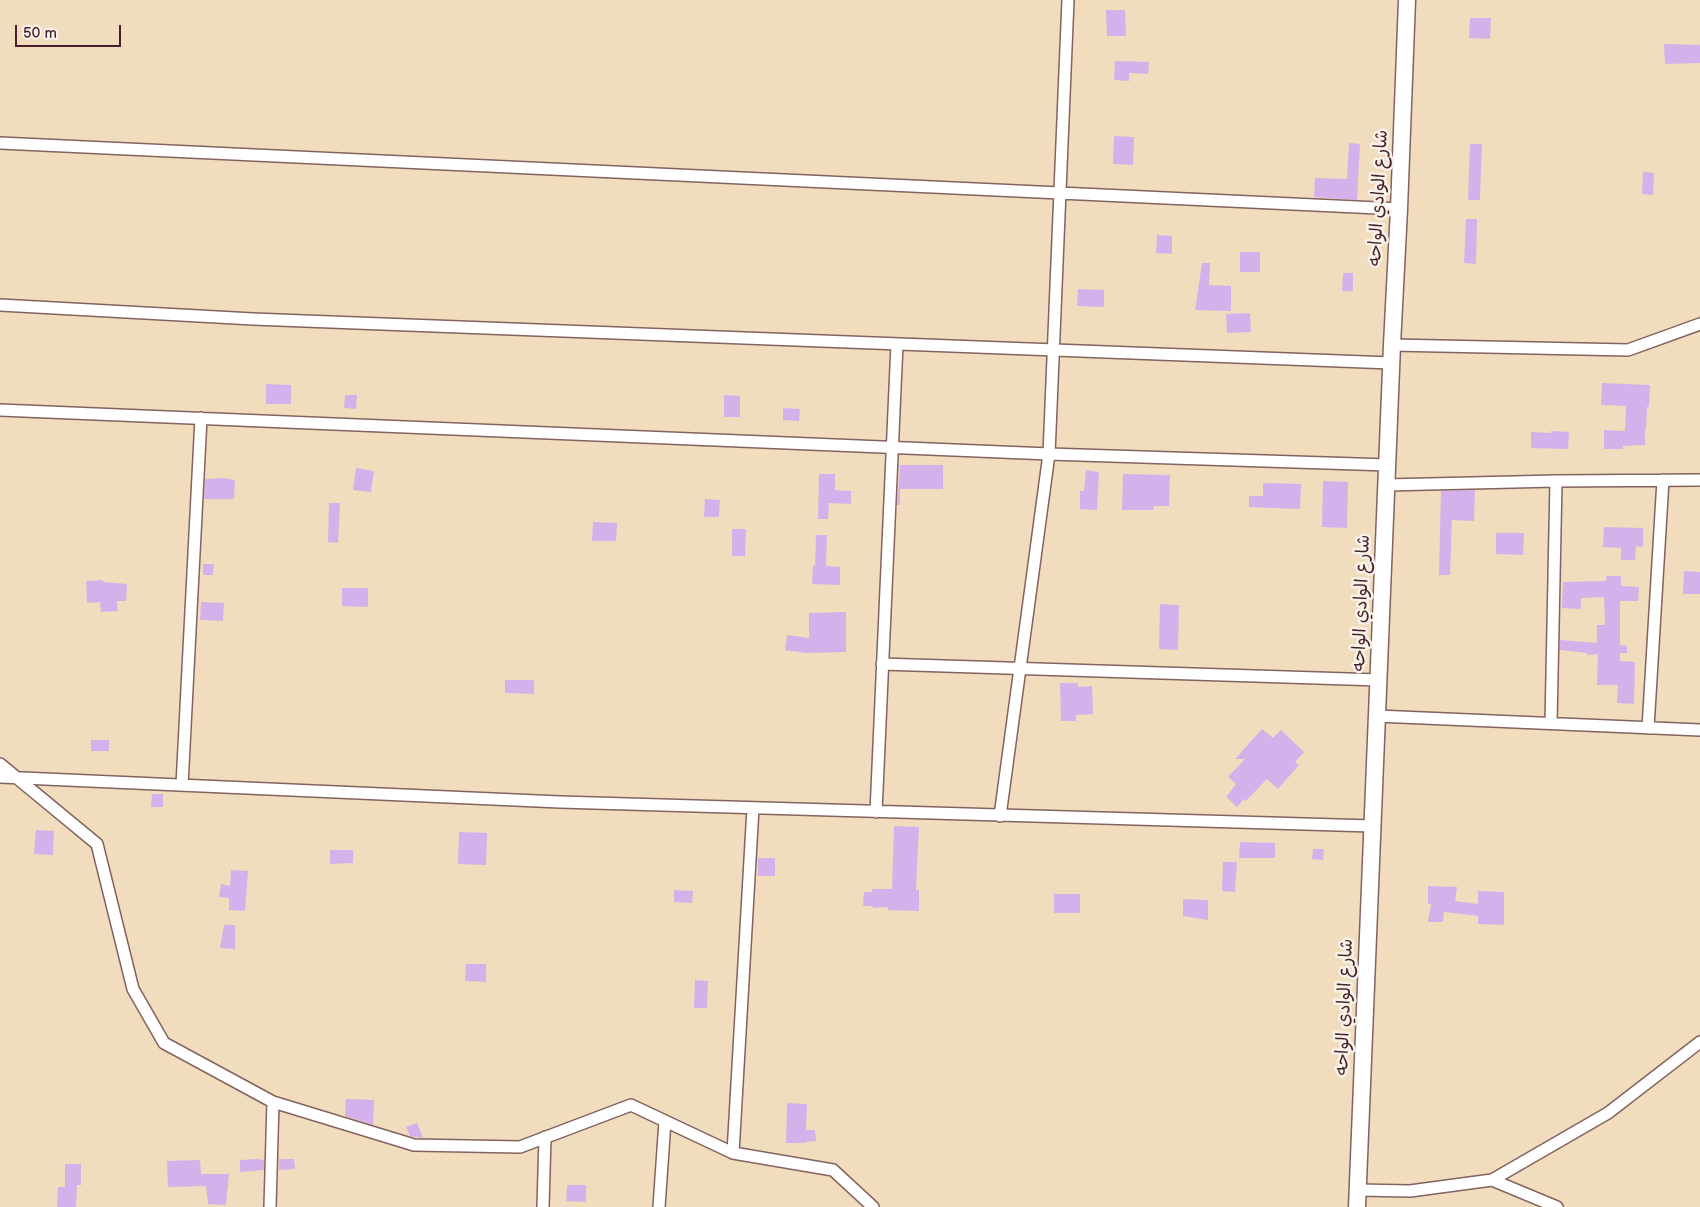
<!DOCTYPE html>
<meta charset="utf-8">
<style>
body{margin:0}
#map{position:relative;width:1700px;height:1207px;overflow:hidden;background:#f1ddbd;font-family:"Balsamiq Sans",sans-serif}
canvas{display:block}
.scale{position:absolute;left:15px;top:25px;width:106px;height:22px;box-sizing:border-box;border:2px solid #4a1f2b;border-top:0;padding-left:6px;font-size:15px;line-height:18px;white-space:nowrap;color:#4a1f2b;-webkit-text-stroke:4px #f7f3e8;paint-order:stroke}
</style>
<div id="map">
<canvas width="1700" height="1207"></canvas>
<div class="scale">50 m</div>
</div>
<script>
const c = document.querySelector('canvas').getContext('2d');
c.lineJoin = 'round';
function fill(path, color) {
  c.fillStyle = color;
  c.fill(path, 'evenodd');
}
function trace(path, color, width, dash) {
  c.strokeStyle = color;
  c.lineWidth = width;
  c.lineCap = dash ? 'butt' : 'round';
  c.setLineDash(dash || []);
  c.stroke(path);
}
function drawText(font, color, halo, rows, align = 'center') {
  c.font = font + ' "Balsamiq Sans","Playpen Sans Arabic",sans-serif';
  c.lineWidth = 5;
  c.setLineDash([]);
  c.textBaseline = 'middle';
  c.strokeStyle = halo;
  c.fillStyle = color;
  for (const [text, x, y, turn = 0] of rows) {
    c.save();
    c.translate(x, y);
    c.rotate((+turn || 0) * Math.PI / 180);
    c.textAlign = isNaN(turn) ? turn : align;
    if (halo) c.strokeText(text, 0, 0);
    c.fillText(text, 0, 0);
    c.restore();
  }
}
fill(new Path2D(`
 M1106,10h19l1,26h-19z
 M1470,18h21l-1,21 -21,-1z
 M1664,44l36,1v18l-35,1z
 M1115,61l34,1 -1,12 -19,-1v8l-15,-1z
 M1114,136l20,1 -1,28 -20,-1z
 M1349,143l11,1 -3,56 -43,-3 1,-19 32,1z
 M1470,144h12l-2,56h-12z
 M1643,172l11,1 -1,22 -11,-1z
 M1466,219h11l-1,45 -12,-1z
 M1157,235l15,1v18l-16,-1z
 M1240,252h20v20h-20z
 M1202,263h8l-1,22 22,1v25l-36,-1z
 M1343,273h10v18h-11z
 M1078,289l26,1v17l-27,-1z
 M1250,313l1,19 -24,1 -1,-19z
 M1602,383l48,2 -1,22h-2l-1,22h-1v16l-22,1v3h-19v-19l21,1 1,-25 -25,-1z
 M266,384l25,1v19h-25z
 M345,395h12l-1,14 -12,-1z
 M724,395l16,1v21h-16z
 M783,408l17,1 -1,12 -16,-1z
 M1551,431l18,1 -1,17 -37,-1v-16l20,1z
 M900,465h43v24h-43v16h-3z
 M356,468l18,3 -3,21 -18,-2z
 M1086,470l13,2 -2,38 -17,-1v-18h4z
 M819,474h16v16l16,1v13l-22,-1 -1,16h-10z
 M1123,474l47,1 -1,31h-15l-1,4h-31z
 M223,478l12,2 -1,19h-30l1,-20z
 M1323,481l25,1 -1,46 -25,-1z
 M1263,483l38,1 -1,25 -51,-2v-11h14z
 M1475,490l-1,31 -22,-1 -2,55h-11l2,-84z
 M705,499l15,1 -1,17h-15z
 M329,503h11l-2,40 -10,-1z
 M593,522l24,1 -1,18h-24z
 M1604,527l39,1v19l-7,-1 -1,14h-14v-12l-18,-1z
 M732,529h14l-1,27h-13z
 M1496,533h28l-1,22 -27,-1z
 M816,535h11l-1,31 14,1v18l-28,-1 1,-18h2z
 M203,564h11l-1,11h-10z
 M1684,571l16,1v22h-17z
 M1606,576h15v10l18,1 -1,14h-18v44l7,1v7h-7v8l15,1 -1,42 -17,-1 1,-18h-21l1,-31 -11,1v-2l-27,-3v-10l37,3v-18h8l-1,-28 -23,1v11l-19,-1 1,-26 43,-1z
 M103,580v2l24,2 -1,17h-9l1,10 -17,1 -1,-10 -13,1 -1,-22z
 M342,588h26v19l-26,-1z
 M201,602l23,1 -1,18 -23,-1z
 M1160,604l19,1 -1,45 -19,-1z
 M846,612v40l-40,1 -21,-3 2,-15 22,3v-25z
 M505,680h29v14l-29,-1z
 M1060,683h18v4l14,-1 1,28 -17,1v6h-15z
 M1262,729l11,9 8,-8 23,22 -9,10 4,3 -21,24 -11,-10 -21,22 -2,-2 -7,8 -11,-10 10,-13 -8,-7 17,-18h-10z
 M91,740h18v11h-18z
 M152,794h11v13h-12z
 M894,826l25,1 -3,63h3v21l-31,-1v-3l-15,1v-2h-10l1,-14h8v-3h20z
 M36,830l18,1 -1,24 -19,-1z
 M459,832l28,1 -1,32 -28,-1z
 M1240,842l35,1v15h-36z
 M1313,849h11l-1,11 -11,-1z
 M330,850h23v13l-23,1z
 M758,858h17v18h-17z
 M1223,862h14l-2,30 -13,-1z
 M231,870l17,1 -3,40 -16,-1v-12l-10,-1 2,-13 9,2z
 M1428,886l29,1 -2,14 23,3v-13l26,1v33l-26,-1v-8l-34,-4 -1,10h-15l3,-18h-3z
 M674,890l19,1 -1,12 -18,-1z
 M1054,894h26v19h-26z
 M1183,899l25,1v20l-25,-4z
 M224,925h11v24l-15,-1z
 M466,964h20v18l-21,-1z
 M695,980l13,1 -1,27h-13z
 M346,1099l28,1 -1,25 -28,-9z
 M787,1103l20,1 -1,26h9l1,11 -10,1 -1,1h-19z
 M417,1123l6,15 -13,-2 -4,-9z
 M257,1159l7,1v10l-24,2v-12z
 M279,1159h15l1,10 -16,1z
 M200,1160l1,14h28l-3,31 -18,-1 -2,-18 -38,1 -1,-26z
 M65,1164h16v21h-4l-1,22h-19l1,-20h7z
 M567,1185h19v17l-20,-1z`), '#d4b1eb');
const street = new Path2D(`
 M0,143l1399,66
 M0,305l253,14 1138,44
 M1392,345l236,5 72,-26
 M0,410l1049,44 339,11
 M1386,485l170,-4 144,-1
 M882,664l497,16
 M1377,716l323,14
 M1551,723l5,-242
 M1648,728l15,-248
 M0,764l97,80 36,145 31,54 109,59 141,43 106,2 111,-42 102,48 100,17 40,37
 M0,777l560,25 812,24
 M182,785l19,-367
 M876,812l21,-468
 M1000,816l49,-362 19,-454
 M733,1153l20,-345
 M1492,1180l65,27
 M1358,1190l52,1 82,-11 116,-67 92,-71
 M270,1207l3,-105
 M543,1207l2,-70
 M659,1207l6,-86`);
const secondary = new Path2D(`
 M1357,1207l35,-862 7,-136 8,-209`);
trace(street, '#84625e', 14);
trace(secondary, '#84625e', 19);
trace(street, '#fff', 11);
trace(secondary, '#fff', 16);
drawText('18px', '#4a1f2b', '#f7f3e8', [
 ["شارع الوادي الواحه",1379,198,-87],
 ["شارع الوادي الواحه",1362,603,-88],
 ["شارع الوادي الواحه",1345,1007,-88]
]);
</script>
